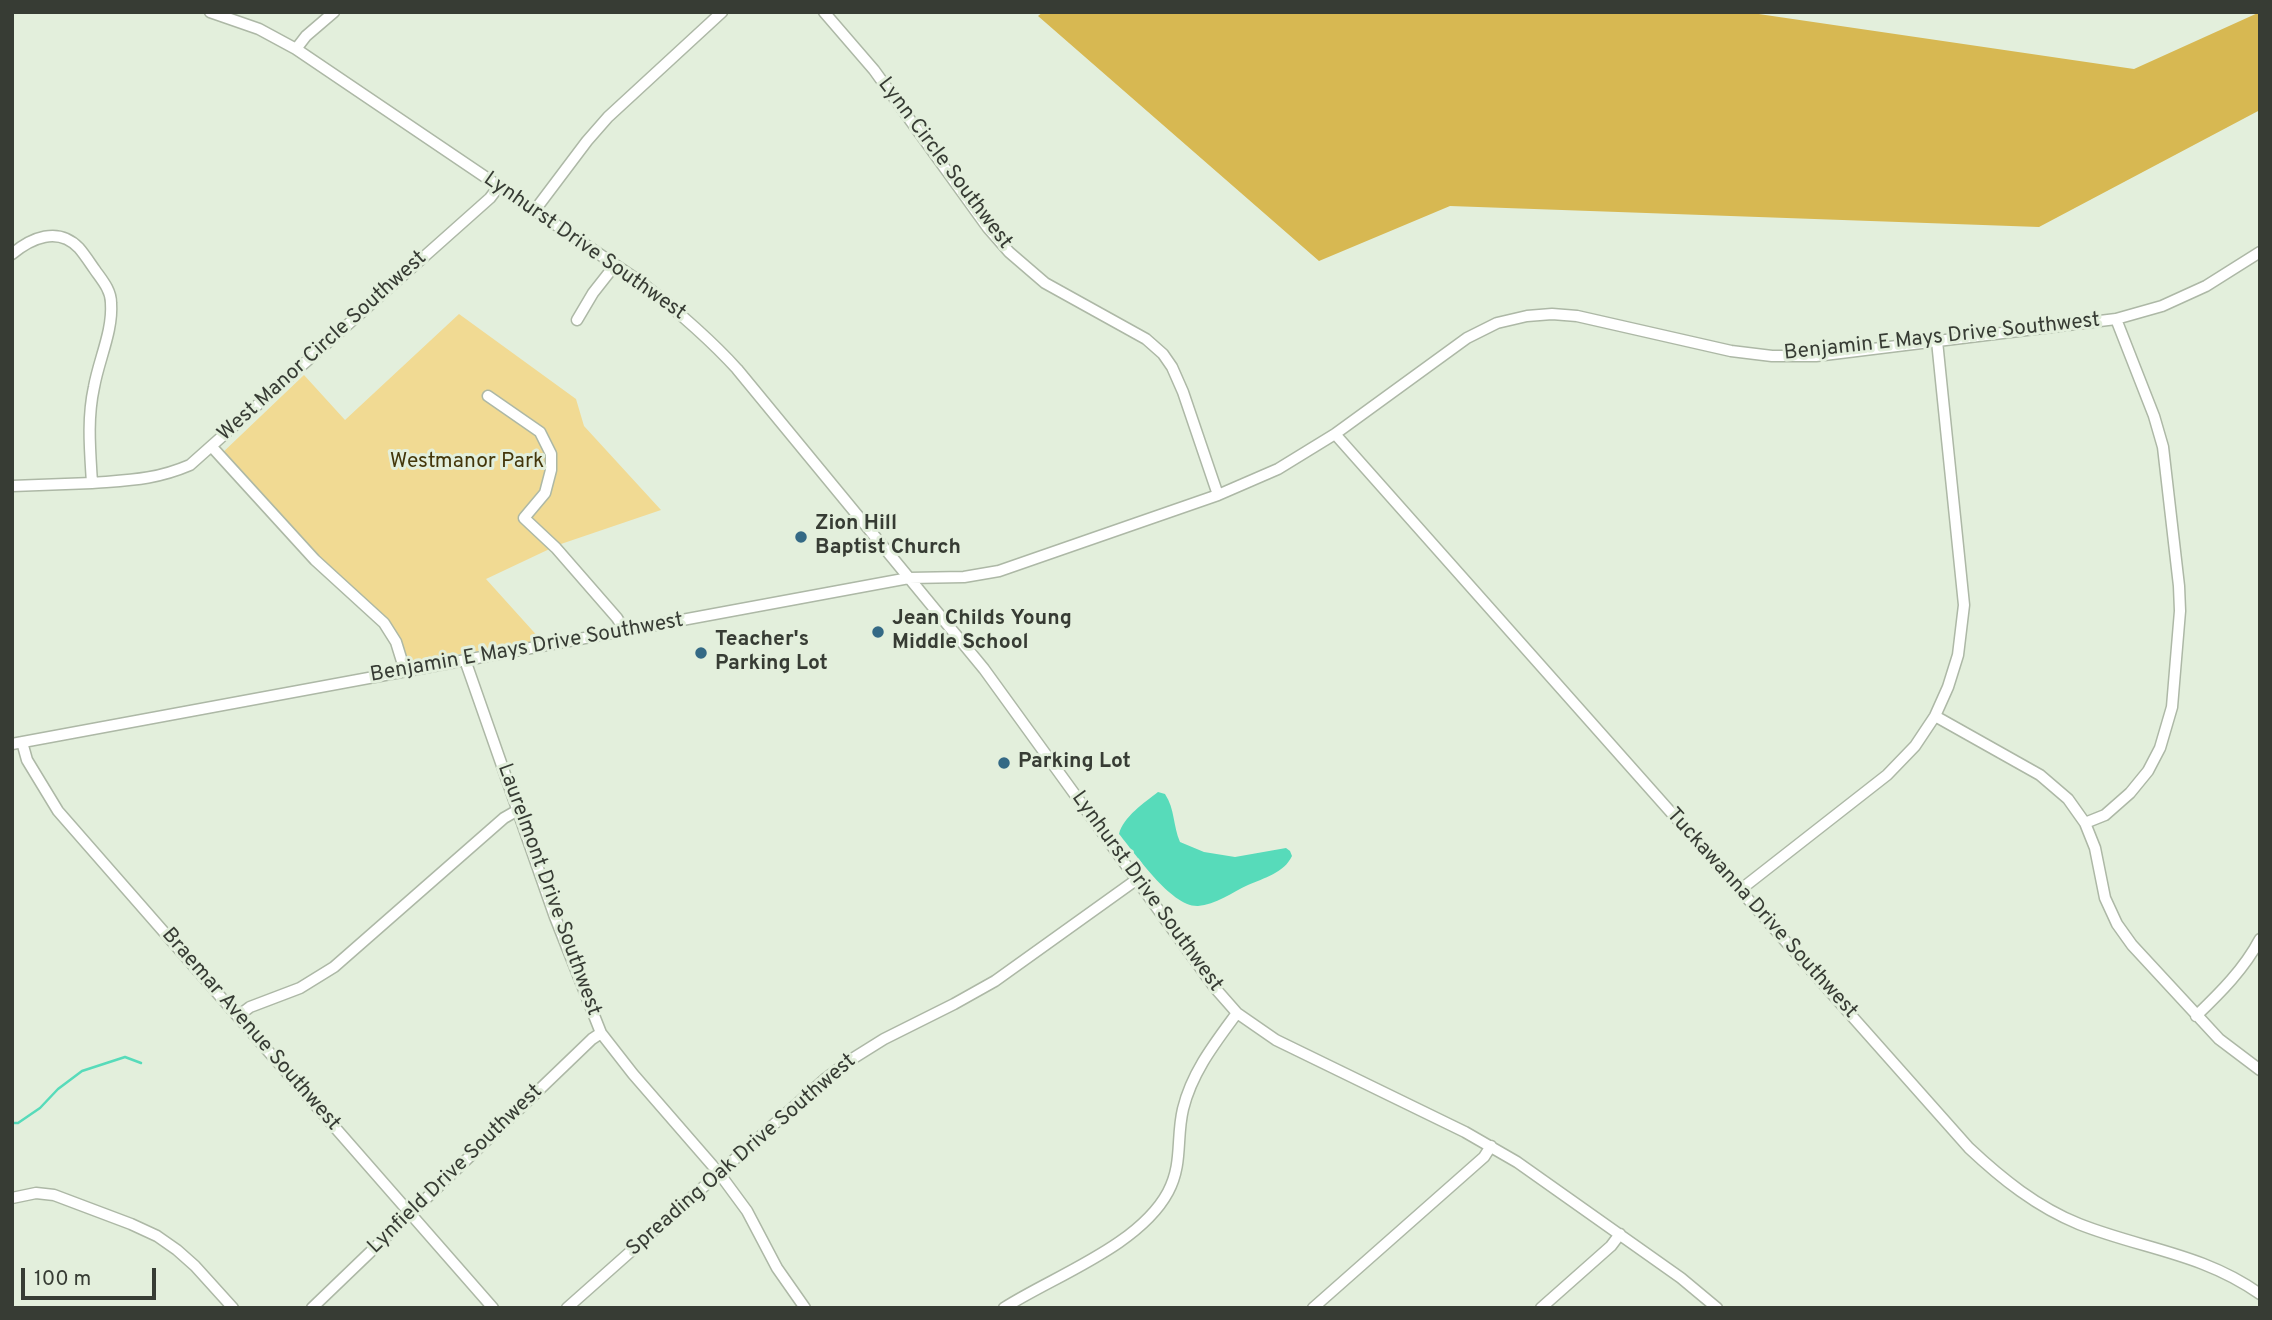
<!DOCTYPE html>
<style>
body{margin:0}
#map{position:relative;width:2272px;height:1320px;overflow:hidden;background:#e3efdc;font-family:Overpass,sans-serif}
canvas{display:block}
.frame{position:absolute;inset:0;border:14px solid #373c34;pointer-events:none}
.scale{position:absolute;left:21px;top:1268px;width:135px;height:32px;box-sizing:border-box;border:4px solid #373c34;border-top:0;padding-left:9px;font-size:21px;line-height:24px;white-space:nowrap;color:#373c34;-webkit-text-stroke:5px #e3efdc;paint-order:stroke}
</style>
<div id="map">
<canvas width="2272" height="1320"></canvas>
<div class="frame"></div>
<div class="scale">100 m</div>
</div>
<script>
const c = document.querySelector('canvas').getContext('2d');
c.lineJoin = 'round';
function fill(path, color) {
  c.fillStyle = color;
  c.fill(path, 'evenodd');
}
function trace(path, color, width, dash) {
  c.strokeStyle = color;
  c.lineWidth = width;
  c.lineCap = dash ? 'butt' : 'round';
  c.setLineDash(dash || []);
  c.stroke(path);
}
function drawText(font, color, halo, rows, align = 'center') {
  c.font = font + ' Overpass,sans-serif';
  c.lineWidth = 6;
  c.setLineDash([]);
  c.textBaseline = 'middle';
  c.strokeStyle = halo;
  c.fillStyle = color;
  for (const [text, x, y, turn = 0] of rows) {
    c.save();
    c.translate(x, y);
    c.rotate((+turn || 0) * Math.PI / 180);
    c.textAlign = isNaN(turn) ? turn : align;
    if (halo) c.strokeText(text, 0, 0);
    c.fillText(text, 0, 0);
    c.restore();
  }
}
fill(new Path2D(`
 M459,314l117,85 8,27 77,84 -103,35 -72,34 55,61 -128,22 -194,-206 85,-81 41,45z`), '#f1da93');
fill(new Path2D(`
 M1043,12h702l389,57 126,-57v98l-221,117 -589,-21 -131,55 -281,-245z`), '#d7b852');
fill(new Path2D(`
 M1158,792l7,2c10,15 8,32 15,48l24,10 31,5 51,-9 4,3 2,5c-8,17 -28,22 -44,29 -15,7 -33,20 -50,21 -27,1 -63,-53 -79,-72 4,-17 26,-32 39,-42z`), '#57dbba');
trace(new Path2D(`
 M12,1123h6l22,-15 18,-19 24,-18 43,-14 16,6`), '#57dbba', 2.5);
const minor = new Path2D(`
 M210,12l49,17 37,20 346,234c34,27 66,54 95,86l247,300 231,319 22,25 39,27 189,92 52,30 164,116 36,30
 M824,12l50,58 114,158 21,24 36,31 101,56 17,15 9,13 11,25 35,103
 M296,49l10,-13 28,-24
 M535,210l52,-69 21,-24 114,-105
 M12,254c19,-16 46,-28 67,-6 6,7 11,15 16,22 7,10 16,20 16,33 2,28 -12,56 -17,84 -7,32 -4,63 -2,96l-80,3
 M577,320l16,-27 22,-28
 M488,396l52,36 11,22v16l-6,23 -21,25 32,30 61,70 8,13
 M1335,434l634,714c33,31 68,59 110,76 63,25 123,29 181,70
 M212,447l103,113 69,63 12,19 9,29
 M92,483c37,-3 63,-3 98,-18l300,-267 9,-12
 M465,660l90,257 46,116 32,41 86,99 28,38 30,57 28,40
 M1935,716l105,59 28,24 17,24 10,25 10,50 12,26 15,21 87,94 41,31
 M22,742l5,18 31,51 435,497
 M12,744l897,-166 55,-1 35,-6 219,-76 60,-26 57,-35 132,-96 30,-15 30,-7 25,-2 25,2 154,35 41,5h44l300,-37 46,-13 44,-20 54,-34
 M2085,823l20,-8 25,-22 18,-22 12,-23 12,-41 8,-96 -1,-25 -16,-139 -9,-31 -38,-97
 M1740,890l147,-115 28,-29 20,-30 13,-29 10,-32 6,-50 -27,-264
 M238,1016l12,-9 50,-19 34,-21 170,-149 14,-8
 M2196,1016c25,-24 48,-47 64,-77
 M12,1198l24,-5 18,2 77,29 26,12 20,14 18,16 38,42
 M312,1308l280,-269 9,-6
 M567,1308l258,-229 27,-20 32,-20 70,-35 41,-23 141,-101
 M1004,1308c50,-32 135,-62 164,-116 15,-28 8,-54 15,-83 9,-37 32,-66 54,-96
 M1313,1308l171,-151 7,-11
 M1541,1308l70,-62 9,-12`);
trace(minor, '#adb8a6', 13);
trace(minor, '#fff', 10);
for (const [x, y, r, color] of [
 [801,537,7,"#346985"],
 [878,632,7,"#346985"],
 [701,653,7,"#346985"],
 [1004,763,7,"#346985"]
]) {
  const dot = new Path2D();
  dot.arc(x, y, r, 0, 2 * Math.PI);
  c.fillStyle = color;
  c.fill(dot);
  trace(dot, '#e3efdc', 2.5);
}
drawText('21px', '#373c34', '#e3efdc', [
 ["Lynn Circle Southwest",944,164,53],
 ["Lynhurst Drive Southwest",584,247,35],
 ["Benjamin E Mays Drive Southwest",1942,338,-6],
 ["West Manor Circle Southwest",323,347,-42],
 ["Benjamin E Mays Drive Southwest",527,649,-10],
 ["Laurelmont Drive Southwest",548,890,70],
 ["Lynhurst Drive Southwest",1146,892,54],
 ["Tuckawanna Drive Southwest",1761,914,48],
 ["Braemar Avenue Southwest",250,1030,49],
 ["Spreading Oak Drive Southwest",742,1156,-41],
 ["Lynfield Drive Southwest",456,1170,-44]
]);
drawText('21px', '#43360a', '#e3efdc', [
 ["Westmanor Park",467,463]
]);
drawText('bold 21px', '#373c34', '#e3efdc', [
 ["Zion Hill",815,525],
 ["Baptist Church",815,549],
 ["Jean Childs Young",892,620],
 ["Middle School",892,644],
 ["Teacher's",715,641],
 ["Parking Lot",715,665],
 ["Parking Lot",1018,763]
], 'left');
</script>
